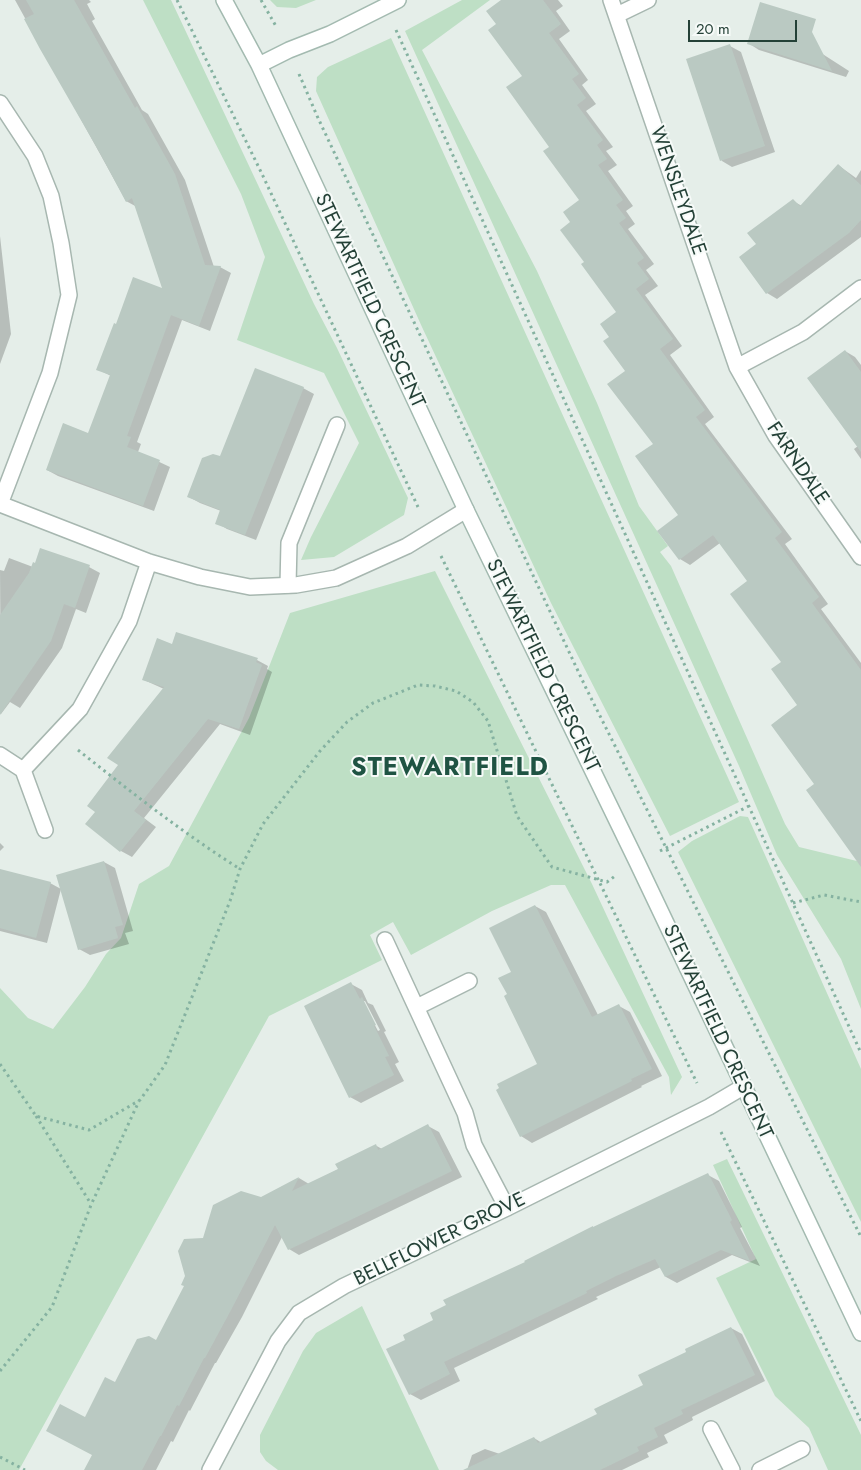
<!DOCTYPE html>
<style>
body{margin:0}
#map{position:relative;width:861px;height:1470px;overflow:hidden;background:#e5eee9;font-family:Jost,sans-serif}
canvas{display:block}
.scale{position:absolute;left:688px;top:20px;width:109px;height:22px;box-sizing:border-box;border:2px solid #244137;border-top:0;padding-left:6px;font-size:15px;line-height:18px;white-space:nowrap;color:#244137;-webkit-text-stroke:4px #f6faf8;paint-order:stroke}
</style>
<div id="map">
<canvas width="861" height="1470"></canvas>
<div class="scale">20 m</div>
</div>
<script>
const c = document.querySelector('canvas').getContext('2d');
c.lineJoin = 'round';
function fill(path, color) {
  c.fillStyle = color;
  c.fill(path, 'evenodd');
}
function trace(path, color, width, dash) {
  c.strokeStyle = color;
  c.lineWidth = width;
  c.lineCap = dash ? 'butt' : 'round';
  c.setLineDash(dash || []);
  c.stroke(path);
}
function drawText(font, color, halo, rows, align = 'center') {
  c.font = font + ' Jost,sans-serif';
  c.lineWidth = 4;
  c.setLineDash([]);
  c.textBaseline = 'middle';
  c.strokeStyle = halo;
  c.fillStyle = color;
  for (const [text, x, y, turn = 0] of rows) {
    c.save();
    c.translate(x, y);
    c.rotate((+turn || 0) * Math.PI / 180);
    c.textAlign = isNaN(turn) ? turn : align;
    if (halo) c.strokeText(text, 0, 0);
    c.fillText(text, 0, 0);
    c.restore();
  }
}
fill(new Path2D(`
 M143,0h28l143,304 23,44 71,150 -4,17 -70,42 -33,3 10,-23 48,-94 -35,-70 -87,-33 28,-83 -24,-63z
 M270,0h46l-20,8 -19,-1z
 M462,0h28l-68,50 115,221 60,132 42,103 29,40 -8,6 11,14 114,258 14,23 62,15v147l-20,-50 -64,-104 -38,-89 -334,-735z
 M391,38l348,764 -69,34 -119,-233 -129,-276 -106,-236 1,-14 11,-10z
 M435,571l157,313 90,193 -11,18 -2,-18 -104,-192h-14l-59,26 -81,44 -18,-33 -23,13 12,25 -113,56 -250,454h-19v-482l28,30 25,11 32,-42 21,-33 15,-16 18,-54 30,-18 80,-148 41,-105z
 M740,816l8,1 113,252v153l-183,-370 14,-11z
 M727,1159l134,276v35h-33l-19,-42 -34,-32 -59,-118 40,-19 -43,-94z
 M362,1306l77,164h-161l-12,-9 -6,-9v-17l43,-84 13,-18z`), '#bedfc5');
fill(new Path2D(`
 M15,0h74l2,2 -4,2 8,15 -3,2 50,89 6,4 37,66 29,87h6l11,6 -21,58 -28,-11 -45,122 4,2 -3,8 32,15 -16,44 -96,-35 -11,-6 42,-36 22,-58 -10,-5 16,-45 47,-36 -27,-83 -11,-6z
 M503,0h55l5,6 -7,5 14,20 -11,8 29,41 -6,5 14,19 -10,7 27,36 -7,4 11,14 -9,6 25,35 -7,5 9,13 -7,5 26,35 -8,6 12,16 -13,9 37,51 -12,9 44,62 -9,7 87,115 -7,5 43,60 -7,5 40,54v196l-45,-74 -17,-79 -50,-125 -29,-38 -30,22 -10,-6v-43l-25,-72 -29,-73 -8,-58 -32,-51 -14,-40 8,-22 -29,-53 -27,-71 -27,-52z
 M768,19l81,52 -3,6 -87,-27 -11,-7z
 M730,46l11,6 34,100 -43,15 -10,-6 -35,-101z
 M838,165l18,13 5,-8v67l-84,62 -10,-6 -10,-49 36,-43 9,5z
 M0,236l11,98 -11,30z
 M845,351l10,6 6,8v94l-7,-10 4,-3z
 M303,388l11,6 -58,146 -29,-11 -10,-6 4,-12 -21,-8 -11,-6 32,-39z
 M9,558l24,9 3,-2 53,2 11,6 -14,40 -10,-4 -14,39 -42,60 -10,-6 -9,12 -1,-144 4,1z
 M177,633l80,27 11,6 -1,3 5,3 -22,63 -30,-11 -76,94 12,9 -24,30 -11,-6 -34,-27 10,-12 23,-47 44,-76 -20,-9 29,-35z
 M0,843l4,4 -4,4z
 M104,862l11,6 18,63 -8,2 4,11 -39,11 -11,-6z
 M0,870l50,13 11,6 -14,54 -47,-12z
 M535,906l11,6 52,103 21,-9 11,6 32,64 -21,10 1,1 -110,56 -11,-7 18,-72 -31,-69 5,-23z
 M351,984l11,6 6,13 5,2 13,26 -2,1 15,30 -4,2 9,17 -43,22 -11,-6zM362,1001h3l15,29 -2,1z
 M428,1126l11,6 23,45 -163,78 -10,-6 -7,-12 -40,80 -26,46h-1l-25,48 -1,-1 -16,32 -2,-1 -15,29h-70l7,-15 -7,-36 30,-35 41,-42 28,-56 19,-47 57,-41 38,-20 10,6 30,-15 36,-24 7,4z
 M708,1175l11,6 23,46 -2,1 20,38 -28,-11 -55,28 -11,-6 -5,-10 -65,30 2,2 -144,69 6,13 -39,19 -11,-6 -3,-54 28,-20 92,-57 67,-35z
 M731,1328l11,6 23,47 -73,36 1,3 -29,15 4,8 -21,10 2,4 -27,13h-155l5,-15 13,-6 15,5 34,-16 8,5 56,-28 47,-29 43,-33z`), '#0003');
fill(new Path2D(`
 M26,0h48l61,108 2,-2 38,68 30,91 16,1 -22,60 -28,-11 -44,121 4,1 -4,10 33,13 -17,46 -97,-36 17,-47 25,10 22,-58 -14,-5 18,-47 2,1 17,-47 29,11 -30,-90 -6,4 -25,-47 -61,-106 -16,-30 10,-5z
 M501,0h42l18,24 -12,9 30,41 -7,5 14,19 -9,7 26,35 -6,5 10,14 -9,6 25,35 -7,5 10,13 -7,5 25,35 -7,5 12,16 -13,10 37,50 -13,10 45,61 -9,7 86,115 -7,6 44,59 -7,6 49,67v197l-55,-77 8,-6 -43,-59 26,-20 -26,-36 10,-7 -51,-68 17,-13 -34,-46 -34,25 -22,-29 21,-16 -43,-59 18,-12 -46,-60 18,-13 -22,-30 6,-4 -9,-13 16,-12 -35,-48 3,-2 -24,-32 10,-8 -7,-10 16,-12 -36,-49 6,-4 -43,-60 16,-11 -34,-46 8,-6 -10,-13z
 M760,2l56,17 -4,13 20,39 -85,-27z
 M730,44l35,102 -45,15 -34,-102z
 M838,164l23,21v35l-12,13 -83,61 -27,-37 17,-13 -9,-11 46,-34 7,7z
 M845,350l16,22v80l-54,-74z
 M255,368l49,19 -59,148 -30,-11 5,-14 -33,-13 15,-39 11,-4 7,2z
 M40,548l50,17 -15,43 -11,-4 -13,37 -51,74v-100l29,-42 4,-11 2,1z
 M176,632l82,26 -2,4 6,3 -23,64 -31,-10 -74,92 12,9 -26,32 -35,-28 10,-12 -8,-6 31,-41 -11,-7 57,-71 -22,-7 15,-42 15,6z
 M104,861l19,64 -8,2 3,11 -40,12 -22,-75z
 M0,869l51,13 -15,56 -36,-10z
 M535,905l57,112 27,-13 33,65 -21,10 1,2 -112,56 -24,-47 3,-2 -2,-4 40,-20 -33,-68 3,-2 -9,-16 13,-6 -22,-44z
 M351,982l9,17 2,-2 14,28 -2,1 15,30 -4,1 9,18 -45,23 -45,-92z
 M428,1124l24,47 -164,79 -13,-25 -44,85 -26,48h-1l-25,48 -2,-1 -16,31h-1l-18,34h-58l8,-15 -46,-24 14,-27 25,13 20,-40 10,5 22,-43 12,-3 7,4 28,-54 -3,-1 4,-9 -7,-25 6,-12 19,-1 10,-33 28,-14 20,6 38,-20 -7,14 46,-22 -3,-5 41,-20 2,6z
 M708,1173l24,47 -2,2 20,39 -29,-11 -56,27 -10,-18 -39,17 -30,15 1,2 -143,69 6,12 -41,21 -23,-46 19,-9 -2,-5 30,-15 -3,-7 16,-8 -3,-5 82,-38 -1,-1 69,-35v1z
 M731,1327l24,48 -74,35 2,4 -29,14 4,9 -21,10 2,4 -39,19h-137l71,-33 4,6 59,-29 -3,-5 49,-24 -5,-10 48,-23 -1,-3z`), '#bac9c2');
const lane = new Path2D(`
 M288,585l1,-42 48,-118`);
const street = new Path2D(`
 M611,0l126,367 39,69 85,121
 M617,15l31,-15
 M0,103l35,53 16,40 10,47 8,52 -19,78 -50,131
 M737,367l66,-35 58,-44
 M0,504l149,58 51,15 50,10 46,-2 40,-7 71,-32 59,-36
 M0,755l23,15 22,60
 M23,770l57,-61 49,-88 20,-59
 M385,940l80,173 9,32 33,63
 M417,1007l52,-26
 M711,1429l21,41
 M210,1470l68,-129 21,-28 45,-27 163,-78 202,-101 34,-20
 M760,1470l42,-21`);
const secondary = new Path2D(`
 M224,0l35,65 207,445 171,352 224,471
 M259,65l30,-15 41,-16 68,-34`);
trace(lane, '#a7b7b0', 18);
trace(street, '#a7b7b0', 18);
trace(secondary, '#a3bab0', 18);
trace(new Path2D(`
 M177,0l85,174 156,333
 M261,0l16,28
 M396,30l465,1023
 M299,74l19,44 268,570 275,549
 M441,556l256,527
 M78,750c53,42 105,83 162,119
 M660,851l89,-45
 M793,903l31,-8 37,7
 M0,1064l36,52 53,14 51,-30 25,-35 65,-164 10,-32 23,-45 57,-73 27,-29 26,-19 45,-18 17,1 21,5 17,11 15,19 29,95 35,51 55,15 8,-6
 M36,1116l55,88
 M721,1132l140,289
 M0,1371l52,-64 39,-102 48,-104
 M0,1457l25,13`), '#85b2a1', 3, [2.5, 4]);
trace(lane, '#fff', 15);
trace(street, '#fff', 15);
trace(secondary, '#fff', 15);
drawText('20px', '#244137', '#f6faf8', [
 ["WENSLEYDALE",677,191,71],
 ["STEWARTFIELD CRESCENT",369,301,65],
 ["FARNDALE",797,464,56],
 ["STEWARTFIELD CRESCENT",542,666,64],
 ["STEWARTFIELD CRESCENT",717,1032,65],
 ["BELLFLOWER GROVE",440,1240,-26]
]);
c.letterSpacing = '1px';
drawText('bold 25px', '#1f5343', '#f6faf8', [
 ["STEWARTFIELD",450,769]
]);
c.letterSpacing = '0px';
</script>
